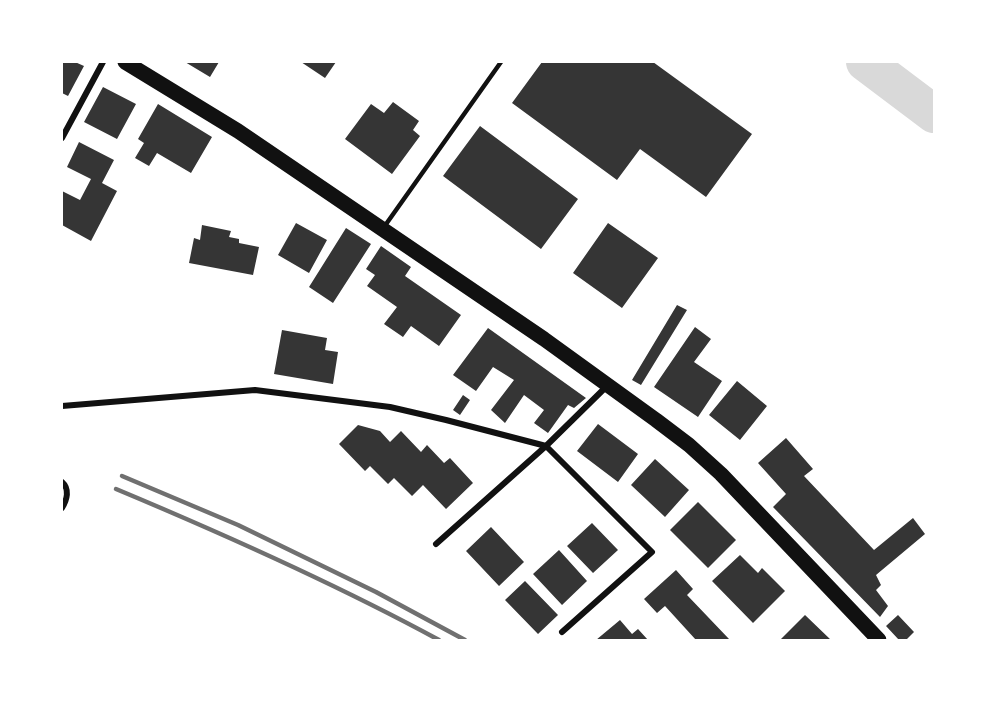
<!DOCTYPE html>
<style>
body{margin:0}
#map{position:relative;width:996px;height:702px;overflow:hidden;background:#fff;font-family:Karla,sans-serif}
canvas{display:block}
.frame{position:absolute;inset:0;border:63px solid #fff;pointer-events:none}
</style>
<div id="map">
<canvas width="996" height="702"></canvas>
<div class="frame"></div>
</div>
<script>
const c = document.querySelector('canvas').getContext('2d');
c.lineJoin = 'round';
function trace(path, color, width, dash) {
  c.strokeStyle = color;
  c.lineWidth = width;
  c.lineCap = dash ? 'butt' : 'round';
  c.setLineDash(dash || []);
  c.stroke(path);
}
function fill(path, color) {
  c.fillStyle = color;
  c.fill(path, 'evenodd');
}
trace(new Path2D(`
 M865,62l69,52`), '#d9d9d9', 38);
fill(new Path2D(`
 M62,62h13l9,4 -16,30 -6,-3z
 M185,62h34l-9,15z
 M301,62h35l-11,16z
 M542,62h111l99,72 -46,63 -66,-48 -23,31 -105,-77z
 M103,87l33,17 -19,35 -33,-17z
 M393,102l26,19 -6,9 7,6 -28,38 -47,-35 26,-35 13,9z
 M158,104l54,33 -21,36 -34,-20 -8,13 -14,-8 9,-15 -6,-4z
 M480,126l98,73 -37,50 -98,-73z
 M79,142l35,18 -12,23 15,8 -26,50 -29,-16v-34l18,9 11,-21 -24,-12z
 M296,223l31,17 -18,33 -31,-18z
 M608,223l50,35 -36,50 -49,-35z
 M202,225l29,6 -2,6 10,2v4l20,4 -6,28 -64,-12 5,-25 6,2z
 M346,228l25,16 -38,59 -24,-16z
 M381,246l30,21 -6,9 56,39 -22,31 -28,-20 -8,11 -19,-13 13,-17 -30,-21 8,-11 -9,-6z
 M677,305l10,5 -46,75 -9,-5z
 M695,327l16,12 -17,23 28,19 -24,36 -44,-30z
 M488,328l98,70 -12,10 -6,-3 -20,28 -14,-10 10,-13 -20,-15 -19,28 -14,-13 23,-30 -21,-13 -17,24 -23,-16z
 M282,330l45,8 -2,12 13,2 -5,32 -59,-10z
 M737,381l30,25 -27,34 -31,-25z
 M463,395l7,5 -10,15 -7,-5z
 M598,424l40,30 -20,28 -41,-31z
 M358,425l22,6 10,11 11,-11 20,21 6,-7 17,18 6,-5 23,25 -27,26 -23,-24 -11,11 -18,-18 -6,6 -18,-18 -5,5 -26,-27z
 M786,438l27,31 -9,7 70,74 39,-32 12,16 -49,41 5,10 -5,5 12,16 -8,11 -107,-110 13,-13 -28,-31z
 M655,459l34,31 -24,27 -34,-32z
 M698,502l38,38 -28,28 -38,-38z
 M592,523l26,27 -25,23 -26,-27z
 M491,527l33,35 -25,24 -33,-35z
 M559,550l28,31 -25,24 -29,-31z
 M740,555l18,18 4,-5 23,23 -32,32 -41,-42z
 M676,570l17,19 -6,6 42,44 -2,1h-31l-31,-34 -8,7 -13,-14z
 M525,581l33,34 -20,19 -33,-34z
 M805,615l26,25h-51z
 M898,615l16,17 -8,8h-7l-13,-14z
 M620,620l12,14 6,-5 10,11h-52z`), '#353535');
trace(new Path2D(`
 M384,227l117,-165`), '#111', 4.5);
trace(new Path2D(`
 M62,138l41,-76
 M62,406l193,-16 135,17 56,13 100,26 106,106 -90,80
 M62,482c8,7 5,18 0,26
 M436,544l110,-98 62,-61`), '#111', 6);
trace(new Path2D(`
 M125,62l113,69 306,208 112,81 33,25 32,29 158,166`), '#111', 15);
trace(new Path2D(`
 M122,476l116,49 138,67 89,48
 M116,489c110,46 218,94 323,151`), '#707070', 4.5);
</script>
